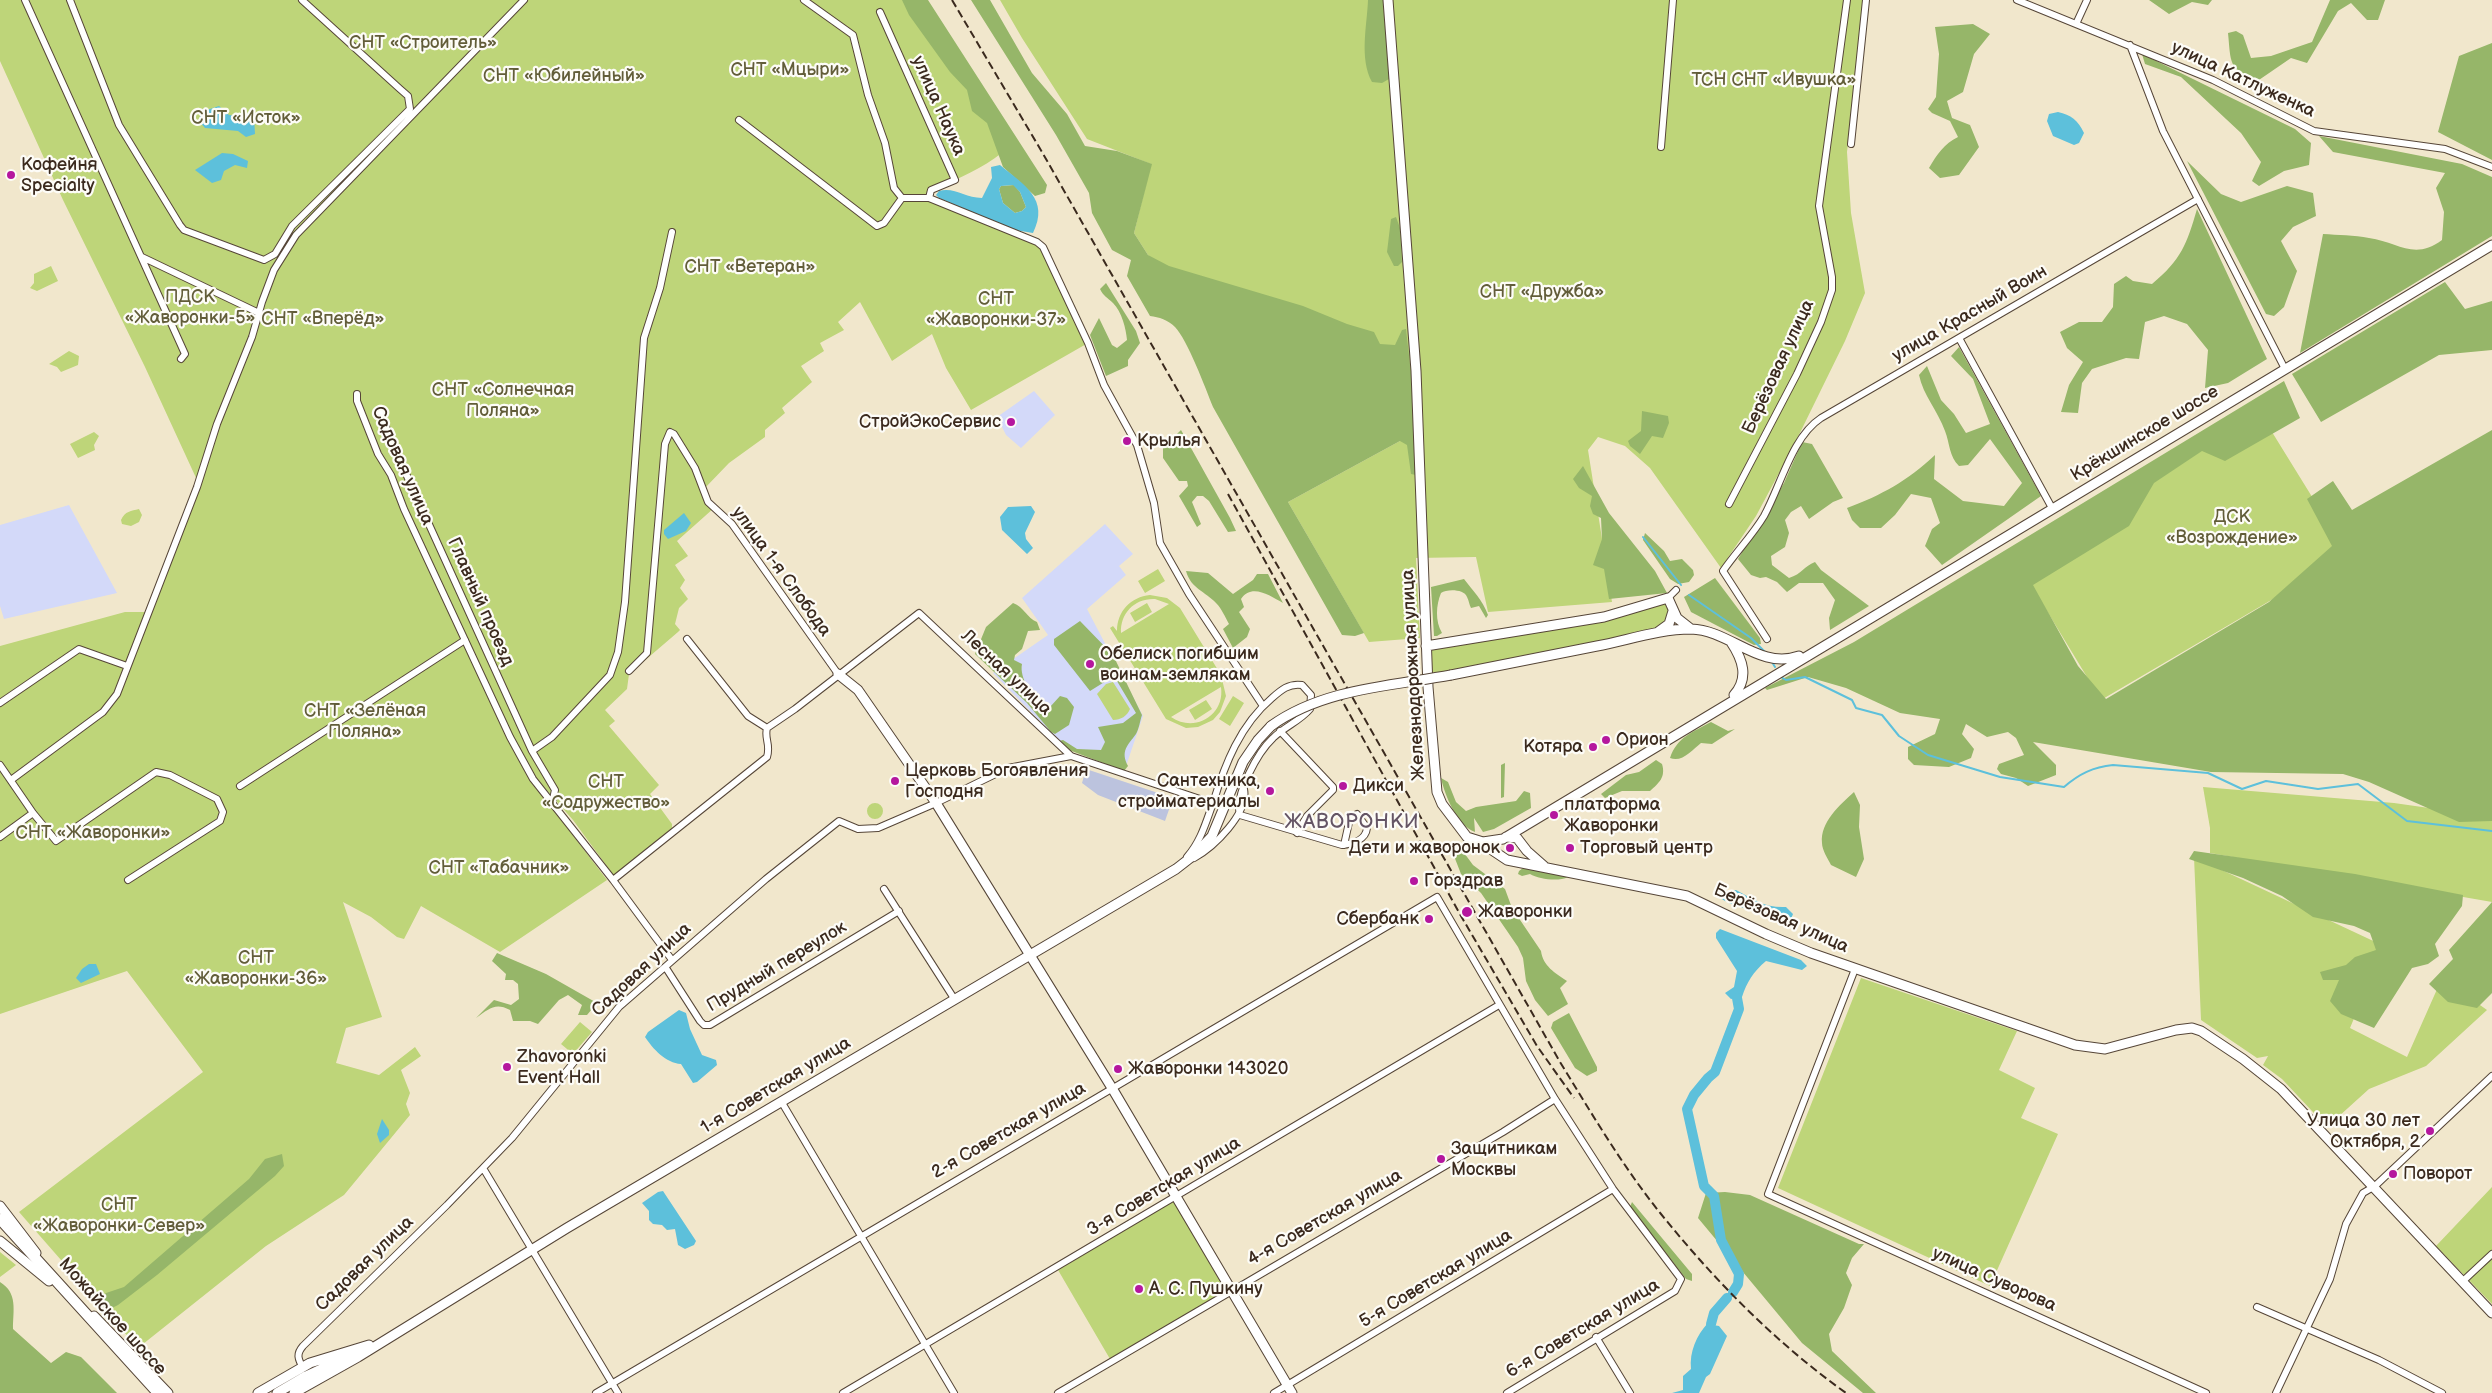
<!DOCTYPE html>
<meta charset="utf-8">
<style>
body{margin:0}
canvas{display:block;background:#f1e7cc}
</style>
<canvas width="2492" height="1393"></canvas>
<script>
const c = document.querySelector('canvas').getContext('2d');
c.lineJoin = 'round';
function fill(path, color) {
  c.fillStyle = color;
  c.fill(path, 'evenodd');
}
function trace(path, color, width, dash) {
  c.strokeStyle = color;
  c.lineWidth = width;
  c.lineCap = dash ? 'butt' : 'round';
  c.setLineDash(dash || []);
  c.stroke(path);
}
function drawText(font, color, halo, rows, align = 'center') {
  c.font = font + ' "Balsamiq Sans",sans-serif';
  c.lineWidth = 4.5;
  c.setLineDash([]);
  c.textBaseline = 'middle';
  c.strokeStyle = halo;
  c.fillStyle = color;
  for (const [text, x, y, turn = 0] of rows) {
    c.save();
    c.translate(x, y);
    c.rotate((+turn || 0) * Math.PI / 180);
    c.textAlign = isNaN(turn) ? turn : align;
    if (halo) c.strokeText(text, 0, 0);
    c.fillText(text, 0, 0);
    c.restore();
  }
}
fill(new Path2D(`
 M1034,391l21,24 -34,33 -15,-13 -9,-18z
 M69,505l48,88 -113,26 -4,-13v-81z
 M1105,524l28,30 -14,12 7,9 -39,34 56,107 -18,53 -64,-26 -68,-70 55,-38 -26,-37z`), '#d3d9f9');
fill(new Path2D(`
 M1086,769l87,29 -8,23 -67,-26 -16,-12z`), '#bcc3de');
fill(new Path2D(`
 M0,0h914l100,141c-15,18 -38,29 -59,39 -11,5 -18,7 -26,16l112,48 47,99 -117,67 -25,-42 -14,-34 -40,27 -32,-59 -22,20 6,8 -24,13 4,8 -23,15 11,16 -30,26 3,5 -20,17v7l-36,26 -25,26 10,19 -37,33 11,15 -13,9 10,15 -5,8 8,11 -9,9 -4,16 5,6 -2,2 -49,42 -2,15 -22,21 10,11 -6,5 50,59 -9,9 22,30v4l-58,48 -41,-56 -46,-52 4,12 76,100 -107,72 -79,-46 -17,33 -7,-2 -26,-20 -28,-15 39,115 -36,11 -10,35 43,12 36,-28 6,9 -20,14 9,23 -4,11 4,11 -66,80 -78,51 -128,102 -119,-136 184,-140 -76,-101 -127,43v-368l125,-34h21l51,-132 -52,-113 -82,-167 -63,-139z
 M1000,0h864l-17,152 4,61 14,80 -20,48 -51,104 -38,71 -35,52 -71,-100 -25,-22 -27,-9 -10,13 24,152 -124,10 -12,-55 -60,1 4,80 -51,4 -81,-140 112,-61 -238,-172 -14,-14 -14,-22 17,-69 -64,-25 -65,-101z
 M51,266l7,15 -21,10 -7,-3 4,-5v-9z
 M69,351l10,5 -1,9 -17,7 -4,-5 -8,-3z
 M2259,411l89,144 -247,145 -82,-135z
 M94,432l5,4 -5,9 1,5 -17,8 -8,-14z
 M139,509l3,6 -3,7 -8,4 -9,-2 -1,-4c4,-9 10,-9 18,-11z
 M1158,569l7,12 -20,12 -7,-12z
 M1150,595l17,3 13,10 41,67 5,21 -6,16 -7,8 -15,7 -12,1 -20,-9 -56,-91 3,-2 4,5c0,-20 14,-34 33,-36zM1155,599l14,5 -48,29c-1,-20 14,-35 34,-34zM1221,687c4,29 -27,46 -50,30z
 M1666,600l3,10 -4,13 -13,8 -213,43 -1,-2 -7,1v-22l4,-5 85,-13z
 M1147,603l5,9 -17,10 -5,-9z
 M1113,682l17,27c-3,7 -9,11 -17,11l-16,-26 9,-10z
 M1233,696l11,7 -14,23 -11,-7z
 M1206,700l6,9 -17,11 -6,-10z
 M2203,787l191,16 98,14v85l-282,-49v-25z
 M867 811a8 8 0 1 1 16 0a8 8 0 1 1-16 0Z
 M2194,857l190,89 -34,82 57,29 35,-79 45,32 -61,56 -57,23 -42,38 -45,-48 -19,-14 5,-9 -11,2 -56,-38z
 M1861,978l156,53 -18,39 36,18 -14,30 37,16 -68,152 -212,-98z
 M580,1022l12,10 -19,22 -12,-10z
 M2492,1187v117l-56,-58z
 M1174,1201l53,89 -117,69 -52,-89z
 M0,1252l16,13 -16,12z`), '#bed579');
fill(new Path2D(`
 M902,0h26l119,185 -2,8 -10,3 -32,-29 -16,-44 -15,-12 -5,-21 -17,-18 -41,-57z
 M971,0h19l42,73 35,41 18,32 32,5 35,13 -18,69 14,22 21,11 134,40 44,18 27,8 6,12 15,1 7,-15 4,-1 5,44 5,102 -5,-1 -4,-29 -7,-4 -112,61 76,131 -9,3 -13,-1 -129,-228c-7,-18 -26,-68 -38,-80 -7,-7 -16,-10 -25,-11l-23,-40 4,-16 -19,-10 -20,-37 -3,-20 -33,-58z
 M1368,0h15l6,79 -7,4 -10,-1c-13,-24 -5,-56 -4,-82z
 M2149,0h63l-4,5 -16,-3 -23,12z
 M2330,0h55l-7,20h-11l-16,-17 -13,8 -31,52 -16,-5 -35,24c-28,-14 -25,-19 -28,-49l8,-2 7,4 8,23 20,-2 41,-14z
 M1973,24l17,10 -16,20 -11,38 -16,9 5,17 18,7 9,22 -20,28 -19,3 -11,-10c8,-14 15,-24 29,-31l-8,-16 -18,-8 -4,-4 8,-12 3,-43 -4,-27z
 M2492,43v117l-54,-28 21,-76z
 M2142,54l153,75 16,14 -2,22 -25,6 -25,15 -7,-5 9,-19 -20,-29 -60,-56 -36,-13z
 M2319,136l143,28 30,13v59l-192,117 23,-119c15,1 31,1 46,4 29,4 45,23 73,2l2,-28 -8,-24 9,-15 -112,-21z
 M2187,161l34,33 20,8 46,-16 26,7 3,23 -23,11 -12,14 16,30 -13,36 -10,9 -8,-2z
 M1014,185l6,7 6,15 -4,4 -7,2 -12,-10 -4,-14 2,-3z
 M2197,209l70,150 -39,24 -23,5 3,-38 -21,-26 -23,-8 -19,6 -6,37 -13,-1 -34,11 -10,14 -4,30 -17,-1 8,-27 14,-23 -16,-14 -7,-16 19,-10h23l11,-15 1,-23 12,-8 7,5 19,3c29,-24 35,-40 45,-75z
 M1396,217l4,11 2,34 -4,4h-4l-7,-14 4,-33z
 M2445,282l20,27 27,-8v49l-53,5 -118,67 -29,-48z
 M1106,283l30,48 4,12 -12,17v6l-22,10 -16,-41 9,-17 13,27 5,3 10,-8c-1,-11 -5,-28 -14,-37 -6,-6 -9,-6 -13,-14z
 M1959,347l82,149 -99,69 -17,-19 7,-17 8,-6 -9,-25 -20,-4 -16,21 -14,13h-21l-8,-8 -5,-12c35,-13 60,-27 88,-53l-1,24 29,22 41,5 18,-23 -32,-44 -22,26 -9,1c-10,-10 -9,-22 -14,-35 -7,-20 -22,-36 -26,-56l8,-9 14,34 13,14 12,19 24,-9 -17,-45 -22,-23z
 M2284,381l16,37 -75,43 -23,-10 -48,32 -25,43 -96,59 45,81 28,33 163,-97 63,-56 -25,-47 26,-18 19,29 140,-80v391l-33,1 -90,-40 -26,-8 -132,-2 -178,-30 23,23v10l-28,11 -12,-8 -15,-4 -4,-5 2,-5 25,-9 -8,-17 -8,-6 -21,5 -21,-13 -4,10 12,15 -3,9 -22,9 -35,-2 -6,-6v-12l27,-13 5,-15 -40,-6 -54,-25 -38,-11 -41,13 -2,-2 89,-46z
 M1642,411l26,5 1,7 -6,15 -11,-2 -12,18 -10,-8 -2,-5 13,-10z
 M1181,430l49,88 6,13 -8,1 -19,-31 -6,-5h-6l-5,6 9,22 -4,3 -18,-31 9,-10 -1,-5h-8l-16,-23v-10z
 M1802,442l10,2 31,54 -10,4 -24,17 -8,-13 -10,6 -6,8 4,13 -4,14 -14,9 1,9 17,13c13,-4 15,-12 26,-16l6,8 48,36 -39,24 -1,-12 6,-18 -12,-17h-24l-12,9 -10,-10 -11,-5 -6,1 -9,-3 -13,-16 46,-76z
 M1583,466l26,47 46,58 12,22 -58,6 -5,-30 -11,-4 9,-26 -1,-21 -8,-4 -3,-8 2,-10 -13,-8 -6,-9z
 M1645,533l19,18 6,10 12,-2 11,11 1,5 -5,7 -11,2 -8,-5 -27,-39z
 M1186,571l22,2 25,21 20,-14 4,-6h11l15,29c-13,-7 -31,-20 -42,-4l3,8 -5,5 11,17 -3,8 -14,11 -10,-19 6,-5c-4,-7 -7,-15 -13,-21 -11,-12 -25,-14 -30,-32z
 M1715,578l45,60 1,6 -7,1 -63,-33 -7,-15z
 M1464,579c9,12 18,20 24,36l-2,3 -7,-12 -8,2c-2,-4 -2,-7 -4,-11 -3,-8 -20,-8 -26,-4 -5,12 -6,28 1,40l-5,3h-3l-3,-49z
 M1013,603c11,4 14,15 24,19l3,8 -12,1 -6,18 -7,6 -1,5 8,4c-3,14 11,33 19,43h9l10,-11 7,2 7,9 -5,18 -14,9 -4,-2 -24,-29 -52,-49 11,-27z
 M1080,621l33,34 29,60c-2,6 -3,14 -6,19 -8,11 -16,17 -8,32l-4,5 -55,-21 -10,-9 4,-1 14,9 24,1 4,-8 -7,-15 25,-4 13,-10 -22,-37 -24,15 -36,-46v-6z
 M1711,722l17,9 7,-2 -23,15 -11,-1c-9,7 -19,20 -31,15 7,-21 23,-26 41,-36z
 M1656,760l6,4c4,13 -3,19 -12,27h-28l-17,7 -4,-4 25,-19 13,-3z
 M1505,763l-1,34 -3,1v-33z
 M1441,778l7,4 8,20 10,9 10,-4 40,-6 8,-10 6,2 1,15 -37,21 -11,3 -9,-14 1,14c-18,-7 -30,-36 -34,-54z
 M1854,792l6,13 -1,22 5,32 -8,18 -25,-12c-3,-6 -9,-15 -9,-22 -2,-21 18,-38 32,-51z
 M1459,846l14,19 32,24 7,19 29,43c2,15 14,22 26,30l-7,7 8,16 -20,12 -13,-16 -9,-19 -3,-23 -5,-11 -37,-54 -20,-19 -7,-18v-5z
 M2194,851l161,23 108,21 -1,11 -27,38 4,12 -11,8 -16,4 -38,60 -33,-14 -11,-13 9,-21h-16l-3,-8 26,-7 9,-8 21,-7 -6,-17 -16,-7 -41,-9 -31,-21 -39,-18 -54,-19z
 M1523,868l40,6 5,3c-10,5 -29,2 -38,-3l-8,2 -4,-2 1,-3z
 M2492,902v91l-15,15 -29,-6 -19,-18 24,-25 -4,-9z
 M497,953l49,21 51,29 -10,12h-9l4,-10 -14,-10 -9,5 -21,24 -8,-3h-17l-3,-11c-15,-8 -21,-1 -34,8l18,-18 17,5 8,-6 -1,-15 -5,-4h-8l1,-6 -14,-13z
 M1569,1013l28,54v4l-10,5 -12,-8 -24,-40 2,-6z
 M282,1154l2,12 -9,10 -118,99 -39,30 -12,6 -8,-11 8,-7 18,-6 125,-108 16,-20z
 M1725,1192l25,3 109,49h5l-12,14 -6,15 6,12 -8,23 -15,26 3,17 44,42h-13l-61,-50 -104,-125 8,-25z
 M1632,1202l60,72v7l-6,-2 -56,-72z
 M0,1282c18,11 13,28 13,47l38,34 15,-11 15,5 36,36h-117z`), '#96b669');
fill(new Path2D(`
 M219,106l10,9 7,1 6,-4 12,4 1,18 -9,3 -8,-6 -33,-3 -6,-7 2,-9z
 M2058,112c13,3 20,8 26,21l-5,10 -5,2 -21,-9 -6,-15 2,-7z
 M222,153l11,1 15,7 -1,7 -12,-3 -11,6 -3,9 -9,3 -17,-13z
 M1000,165c24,20 50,34 33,68l-18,-3 -76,-32 -3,-3 3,-4c16,-4 26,7 43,7l10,-20 -1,-11zM1013,185l7,7 6,15 -4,4 -7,2 -12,-10 -4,-14 2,-3z
 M1031,506l4,6 -10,21 1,6 7,9 -6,6 -25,-24 -2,-13 8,-10z
 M684,513l7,10 -5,8 -18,8 -4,-5v-4z
 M1736,890c19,10 29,18 50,17l7,7 -2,5 -5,2c-6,-2 -12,-5 -18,-7 -13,-4 -40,-8 -48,-17v-4z
 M1720,929l81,31 6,6 -5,4 -36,-9c-13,11 -19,21 -24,36l-11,2 -6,-6 9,-6 3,-16 -21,-33v-5z
 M89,964h7l4,10 -19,9 -5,-5 6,-9z
 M679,1010l7,3 4,16 12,26 14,5 1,5 -20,17 -4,1 -12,-19c-15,-1 -28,-15 -36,-27l3,-5z
 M382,1119l7,11v5l-9,8 -3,-9z
 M663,1191l33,50 -2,4 -9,4 -7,-4 -3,-16 -8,1 -5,-5 -9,-1 -4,-4v-9l-7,-8 16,-11z
 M1707,1324l12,2 8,10 -17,38 -4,3 -7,16h-27l11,-3v-14l8,-7c-2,-17 6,-34 16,-45z`), '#5dc0db');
trace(new Path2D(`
 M1643,537l38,48
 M1689,595l62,43 14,14
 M1772,662l3,5
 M1781,677l5,3 19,-3 47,23 4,8 26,7 17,21 29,19 72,22 64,10c15,-13 29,-20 49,-22l95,8 34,16 24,-8 52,8 40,-5 49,37 85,10`), '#5dc0db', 2);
trace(new Path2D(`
 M1733,1292l5,-8 1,-10 -18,-34 -7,-44 -10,-10 -17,-77 7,-14 14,-17 7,-6 24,-63 -2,-11
 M1711,1324l3,-11 13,-15`), '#5dc0db', 10);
const street = new Path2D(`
 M25,0l160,354 -4,5
 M70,0l49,125 61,100 4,5 80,30 11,-6 17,-28 118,-117 -2,-13 -8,-7 -98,-89
 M804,0l49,35 15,60 17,48 9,45 8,10h27l108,44 6,5 45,96 16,42 33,60 17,58 6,40 29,51 74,112
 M2017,0l196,80 101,51 131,18 47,18
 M880,12l75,168 -24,10 -2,8
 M2076,24l11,-24
 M2130,45l33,86 122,238
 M739,120l138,106 7,-3 18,-25
 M1851,144l15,-144
 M1661,147l12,-147
 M142,257l117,56
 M1959,338l93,170
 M357,394v7l21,53 13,21 13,34 106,228 23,42 80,101 59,80
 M380,411l12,32 140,308 23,39 -2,9 -3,2
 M1729,504l68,-130 24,-52 11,-32v-13l-13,-71 28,-206
 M1668,598l8,-8
 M687,639l61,77 19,12
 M1767,639l-44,-68c13,-19 29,-35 41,-55 17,-31 28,-79 57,-98l377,-219
 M629,671l18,-18 18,-209 5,-12 4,2 21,34 13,34 24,22 106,150
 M0,703l79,-54 48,17
 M1280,731l53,56v3l-26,26 -10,17
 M532,751l20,-14 58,-62 8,-23 7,-50 19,-264 16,-50 12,-56
 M0,765l33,48 23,28 100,-69 14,3 47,24 6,13 -3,9 -92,59
 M11,780l92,-68 14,-18 80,-207 20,-63 35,-87 10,-35 12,-32 22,-35 228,-235
 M240,786l225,-146
 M1240,815l102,30c10,-1 24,-5 25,-17l-10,-14 -7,4 -6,27
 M0,837l33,-24
 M1187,857c14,-16 19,-35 26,-54 12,-39 27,-78 59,-105 9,-8 17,-15 30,-13l9,10 -1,14c-10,12 -26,18 -37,29 -15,14 -39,57 -33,77
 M1194,858c20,-11 55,-45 50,-69
 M613,880l154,-123c4,-13 -3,-18 0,-29l28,-19 124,-96 152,143 141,47
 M884,889l71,111
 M666,968l34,53 4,4h6l189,-114
 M1855,969l-87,225 438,199
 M781,1101l173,292
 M483,1168l135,225
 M2463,1281l29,-27
 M2257,1307l122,53 63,33
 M1596,1337l34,56
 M303,1368c-5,-9 -7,-14 0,-22l144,-141 65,-67 107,-131 147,-128 73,-58 19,8 20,-1 58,-25 72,-35 63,-12
 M596,1393l841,-496 118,202 58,90 68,90 -6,12 -168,102
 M843,1393l656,-388
 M1058,1393l445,-261 52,-33
 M1274,1393l339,-204
 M2276,1393l54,-114 16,-55 17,-31 12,-7 117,-110`);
const secondary = new Path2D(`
 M1388,0l28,371 12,316 9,105 5,12 25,33 16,5 20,-3 989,-594
 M1658,632l11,-8 4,-13
 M1731,642c12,18 18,36 3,53
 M1426,646l178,-29 64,-19 9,20 14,11
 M838,674l20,16 78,113 176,285 180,305
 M1451,675c49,-10 97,-19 146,-29 31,-6 63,-17 94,-17 39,1 68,41 108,27
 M1506,837l11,1 10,13 17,15
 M1480,842l27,18 180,36 79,38 45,19 264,92 30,4 71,-19 16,-2 9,3 42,28 38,30 211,224
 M0,1206l36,47
 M0,1241l49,40
 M94,1316l74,77
 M258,1393l52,-30 59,-18
 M277,1393l29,-17 45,-21
 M294,1393l64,-36 209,-129 609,-359 18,-14 18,-19 31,-74 15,-22 13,-14`);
const primary = new Path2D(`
 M0,1219l158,174`);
trace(street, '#564638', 8);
trace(secondary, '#564638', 11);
trace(primary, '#564638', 12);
trace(street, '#fff', 6);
trace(secondary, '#fff', 9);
trace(primary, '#fff', 10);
trace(new Path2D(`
 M952,0l90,152 518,910c32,52 63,105 101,152 54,67 115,129 185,179
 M1228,494l233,422 76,130 37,52`), '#3b2a1e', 2, [8, 4]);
const secondaryBridge = new Path2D(`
 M1271,726c51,-37 119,-40 180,-51`);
trace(secondaryBridge, '#564638', 11, []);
trace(secondaryBridge, '#fff', 9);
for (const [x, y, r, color] of [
 [11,175,5,"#b5179e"],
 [1011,422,5,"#b5179e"],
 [1127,441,5,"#b5179e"],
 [1090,664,5,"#b5179e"],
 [1606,740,5,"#b5179e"],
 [1593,747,5,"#b5179e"],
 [895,781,5,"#b5179e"],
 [1343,786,5,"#b5179e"],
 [1270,791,5,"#b5179e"],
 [1554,815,5,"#b5179e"],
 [1510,848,5,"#b5179e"],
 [1570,848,5,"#b5179e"],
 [1414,881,5,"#b5179e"],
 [1467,912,6,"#b5179e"],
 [1429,919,5,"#b5179e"],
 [507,1067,5,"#b5179e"],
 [1118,1069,5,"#b5179e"],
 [2430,1131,5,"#b5179e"],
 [1441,1159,5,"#b5179e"],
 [2393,1174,5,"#b5179e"],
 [1139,1289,5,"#b5179e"]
]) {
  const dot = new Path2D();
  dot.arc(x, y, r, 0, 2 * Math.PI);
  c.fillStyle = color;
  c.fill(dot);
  trace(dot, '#fdfcf7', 2);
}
drawText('18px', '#625d39', '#fdfcf7', [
 ["СНТ «Строитель»",423,43],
 ["СНТ «Мцыри»",790,70],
 ["СНТ «Юбилейный»",564,76],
 ["ТСН СНТ «Ивушка»",1774,80],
 ["СНТ «Исток»",246,118],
 ["СНТ «Ветеран»",750,267],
 ["СНТ «Дружба»",1542,292],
 ["ПДСК",190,297],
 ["«Жаворонки-5»",190,318],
 ["СНТ",996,299],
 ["«Жаворонки-37»",996,320],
 ["СНТ «Вперёд»",323,319],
 ["СНТ «Солнечная",503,390],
 ["Поляна»",503,411],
 ["ДСК",2232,517],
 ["«Возрождение»",2232,538],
 ["СНТ «Зелёная",365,711],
 ["Поляна»",365,732],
 ["СНТ",606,782],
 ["«Содружество»",606,803],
 ["СНТ «Жаворонки»",93,833],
 ["СНТ «Табачник»",499,868],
 ["СНТ",256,958],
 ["«Жаворонки-36»",256,979],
 ["СНТ",119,1205],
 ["«Жаворонки-Север»",119,1226]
]);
drawText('18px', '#3b2a1e', '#fdfcf7', [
 ["улица Катлуженка",2243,80,25],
 ["улица Наука",938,106,66],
 ["улица Красный Воин",1970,314,-30],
 ["Берёзовая улица",1779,367,-65],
 ["Крёкшинское шоссе",2145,434,-31],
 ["Садовая улица",402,466,66],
 ["улица 1-я Слобода",781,572,54],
 ["Главный проезд",480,602,66],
 ["Лесная улица",1006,673,43],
 ["Железнодорожная улица",1414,675,-93],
 ["Берёзовая улица",1781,919,24],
 ["Прудный переулок",777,967,-31],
 ["Садовая улица",642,970,-43],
 ["1-я Советская улица",776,1086,-31],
 ["2-я Советская улица",1009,1131,-30],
 ["3-я Советская улица",1164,1187,-31],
 ["4-я Советская улица",1325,1218,-30],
 ["Садовая улица",365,1264,-44],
 ["5-я Советская улица",1436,1279,-31],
 ["улица Суворова",1994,1280,24],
 ["Можайское шоссе",112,1317,48],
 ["6-я Советская улица",1583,1329,-31]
]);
drawText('18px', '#3b2a1e', '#fdfcf7', [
 ["Кофейня",21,165],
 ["Specialty",21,186],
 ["СтройЭкоСервис",1001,422,"right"],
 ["Крылья",1137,441],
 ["Обелиск погибшим",1100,654],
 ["воинам-землякам",1100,675],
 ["Орион",1616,740],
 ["Котяра",1583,747,"right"],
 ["Церковь Богоявления",905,771],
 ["Господня",905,792],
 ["Сантехника,",1260,781,"right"],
 ["стройматериалы",1260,802,"right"],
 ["Дикси",1353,786],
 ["платформа",1564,805],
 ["Жаворонки",1564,826],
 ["Дети и жаворонок",1500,848,"right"],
 ["Торговый центр",1580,848],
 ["Горздрав",1424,881],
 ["Жаворонки",1478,912],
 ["Сбербанк",1419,919,"right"],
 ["Zhavoronki",517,1057],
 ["Event Hall",517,1078],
 ["Жаворонки 143020",1128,1069],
 ["Улица 30 лет",2420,1121,"right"],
 ["Октября, 2",2420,1142,"right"],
 ["Защитникам",1451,1149],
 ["Москвы",1451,1170],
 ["Поворот",2403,1174],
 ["А. С. Пушкину",1149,1289]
], 'left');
c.letterSpacing = '1px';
drawText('20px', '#655565', '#fdfcf7', [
 ["ЖАВОРОНКИ",1352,823]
]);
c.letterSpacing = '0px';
</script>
